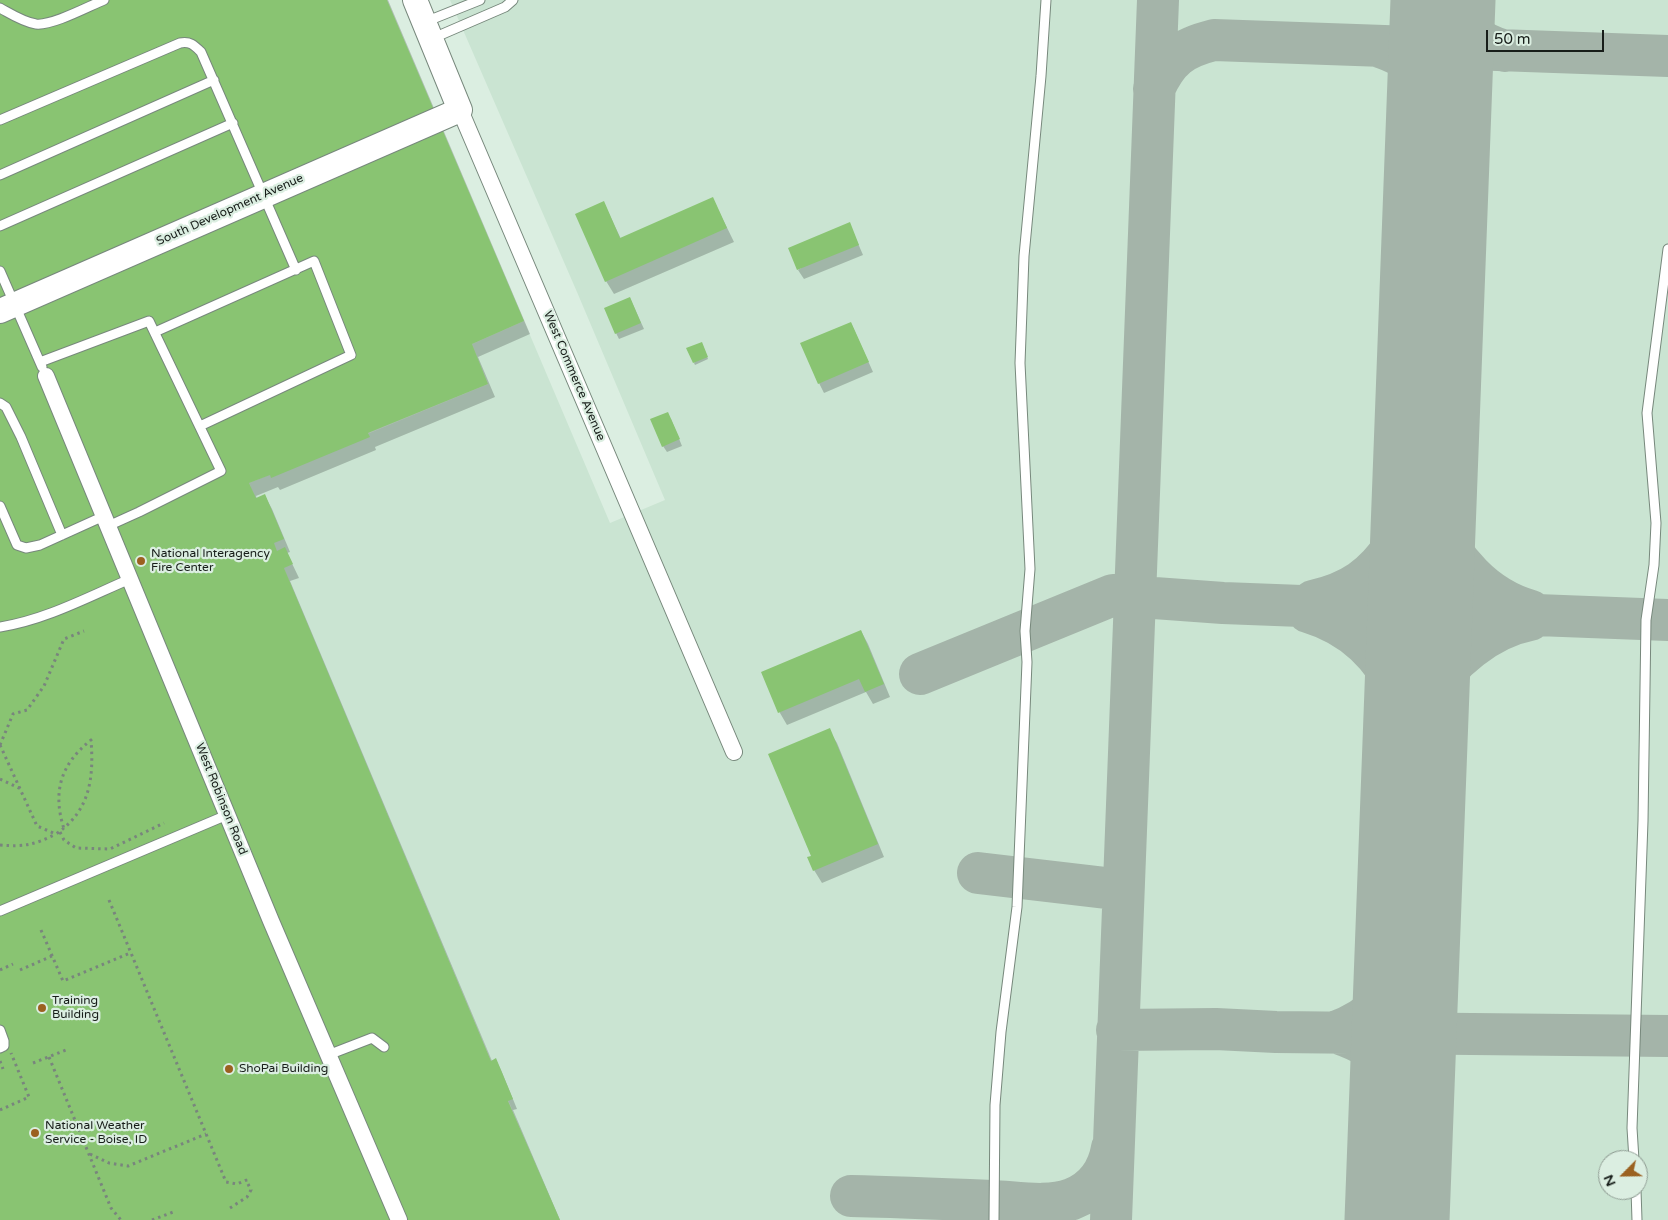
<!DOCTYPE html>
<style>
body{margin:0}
#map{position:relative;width:1668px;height:1220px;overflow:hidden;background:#dbeee1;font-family:"Varela Round",sans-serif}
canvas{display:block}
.north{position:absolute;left:1598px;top:1150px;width:50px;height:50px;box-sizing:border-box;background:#dbeee1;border:1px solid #8d9a91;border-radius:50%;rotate:247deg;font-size:14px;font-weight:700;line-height:20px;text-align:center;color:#171d19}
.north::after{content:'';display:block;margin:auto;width:18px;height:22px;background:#9b6120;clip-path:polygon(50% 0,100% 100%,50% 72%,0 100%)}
.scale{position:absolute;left:1486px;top:30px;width:118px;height:22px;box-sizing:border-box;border:2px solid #171d19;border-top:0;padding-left:6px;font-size:15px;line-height:18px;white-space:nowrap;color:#171d19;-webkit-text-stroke:4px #dbeee1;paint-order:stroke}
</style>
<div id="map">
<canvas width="1668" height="1220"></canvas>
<div class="north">N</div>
<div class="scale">50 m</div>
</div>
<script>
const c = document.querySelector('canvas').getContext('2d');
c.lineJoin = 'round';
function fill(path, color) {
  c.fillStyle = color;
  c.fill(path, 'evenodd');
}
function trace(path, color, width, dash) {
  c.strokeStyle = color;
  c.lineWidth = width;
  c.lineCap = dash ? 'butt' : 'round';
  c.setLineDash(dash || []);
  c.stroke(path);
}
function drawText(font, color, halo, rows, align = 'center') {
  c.font = font + ' "Varela Round",sans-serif';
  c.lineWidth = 4.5;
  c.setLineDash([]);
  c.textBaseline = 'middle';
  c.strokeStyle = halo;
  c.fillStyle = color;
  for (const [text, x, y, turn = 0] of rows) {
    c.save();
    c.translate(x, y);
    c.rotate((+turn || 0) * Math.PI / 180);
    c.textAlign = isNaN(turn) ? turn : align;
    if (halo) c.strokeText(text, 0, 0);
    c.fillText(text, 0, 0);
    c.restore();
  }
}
fill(new Path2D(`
 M450,0h1218v1220h-1109l-246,-580 -64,-157 239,-99 -16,-40 52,-23 86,202 55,-23 -88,-208zM1608,1160h30v30h-30z`), '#cae4d2');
fill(new Path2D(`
 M0,0h388l142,334 -52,23 17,40 -120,50 1,3 -96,40 -2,-3 -22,9 1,3 8,-3 7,13 18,43 -3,1 12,25 -9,3 202,480 4,-1 5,10 16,39 -4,1 47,110h-560z
 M713,199l21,43 -120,52 -8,-13 -2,-78 17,36z
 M854,234l9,21 -59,24 -6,-9z
 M630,298l14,31 -25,10 -3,-6z
 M851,323l22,49 -49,21 -5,-10z
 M703,346l5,13 -13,6 -1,-2z
 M671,419l11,27 -15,6 -4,-6z
 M861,631l7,13 22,53 -17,7 -7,-12 -79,33 -7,-12 -17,-40z
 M829,730l8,13 47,114 -62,26 -8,-13 -2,-14z`), '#0003');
trace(new Path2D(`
 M1450,0c10,29 27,43 55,51
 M1377,46c48,15 53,36 61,82
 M1154,89c14,-31 28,-41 60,-49l454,16
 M1424,481c3,12 5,23 9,34 18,45 51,83 98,96
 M1313,601c39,-9 60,-24 83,-57 7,-9 14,-19 19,-29 4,-11 6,-23 9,-34
 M1308,612c46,14 75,43 95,86 5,12 8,25 12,37
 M920,674l193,-79 110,8 445,17
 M1415,735c4,-12 7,-25 13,-37 19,-37 61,-70 102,-78
 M978,873l128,15 10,-2 8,-10
 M1117,1030l99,-1 60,3 392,4
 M1335,1032c11,4 23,8 33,15 23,15 27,47 33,71
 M1335,1032c41,-14 56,-37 72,-75
 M851,1196c47,1 94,3 141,5 25,1 56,7 80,-2 23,-9 36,-27 40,-51
 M1111,1220l47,-1220`), '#a4b4a9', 42);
trace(new Path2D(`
 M1397,1220l46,-1220`), '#a4b4a9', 105);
fill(new Path2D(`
 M0,0h387l137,321 -52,23 16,40 -120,49 2,4 -99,41 -1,-3 -21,8 7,15 9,-4 19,45 -10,4 3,8 8,-4 8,17 -9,4 207,493 5,-3 17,41 -5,2 52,119h-560z
 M713,197l14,31 -122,54 -30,-68 29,-13 16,37z
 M850,222l9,23 -62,25 -9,-22z
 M630,297l11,26 -26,11 -11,-26z
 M851,322l18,40 -51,22 -18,-41z
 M702,342l6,15 -15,6 -7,-15z
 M668,412l12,27 -18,8 -12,-28z
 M861,630l23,54 -19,8 -6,-13 -81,34 -17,-41z
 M830,728l48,116 -65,27 -6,-14 4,-1 -43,-102z`), '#89c472');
const lane = new Path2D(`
 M0,8c11,6 23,14 36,16 16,2 53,-18 68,-24
 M425,22l55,-22
 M431,39l74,-32 8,-7
 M0,120l180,-77c10,-2 14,2 21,9l95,218
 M0,175l214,-95
 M0,226l233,-103
 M0,271l42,96
 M155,332l159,-71 37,94 -151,71
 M40,362l109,-41 72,150 -82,41 -31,14
 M0,403l6,4 15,30 41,98
 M0,506l17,39 9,3 14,-3 64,-29
 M0,627c45,-7 88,-30 130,-48
 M0,911l227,-96
 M0,1030l4,11v5l-4,2
 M328,1055l44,-17 12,9
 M1634,1160l-2,-32 11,-307 3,-201 8,-55 2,-42 -9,-110 21,-164
 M1636,1190l1,30
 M994,1220l1,-115 6,-73 16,-125 10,-245 -2,-31 5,-62 -10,-206 4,-107 17,-180 5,-76`);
const street = new Path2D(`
 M460,110l274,642
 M46,376l225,545 128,299`);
const secondary = new Path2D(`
 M0,311l460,-201 -45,-110`);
trace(lane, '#77887c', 11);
trace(street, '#77887c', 18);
trace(secondary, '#77887c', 26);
trace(new Path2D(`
 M0,745l37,81 19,8c34,-23 38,-56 35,-94 -30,24 -39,51 -27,89
 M0,745l13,-31 14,-4 17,-24 20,-47 20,-8
 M0,779l21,10
 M60,832l4,8 12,8 34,1 54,-26
 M0,845c24,2 34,0 56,-11
 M109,900l117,282 11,2 12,-5
 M41,930l22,51 67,-28
 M0,970l13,-6
 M20,970l32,-14
 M49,1057l62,151 10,12
 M0,1061l3,8
 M33,1063l33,-13
 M0,1110l29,-13 -18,-44
 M90,1154l19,9 19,3 78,-32
 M230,1208l17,-11 4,-7 -5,-10
 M152,1220l24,-9`), '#79857d', 3, [2.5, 4]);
trace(lane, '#fff', 9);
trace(street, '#fff', 16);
trace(secondary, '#fff', 24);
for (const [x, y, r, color] of [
 [141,561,5,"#9b6120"],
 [42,1008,5,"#9b6120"],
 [229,1069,5,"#9b6120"],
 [35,1133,5,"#9b6120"]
]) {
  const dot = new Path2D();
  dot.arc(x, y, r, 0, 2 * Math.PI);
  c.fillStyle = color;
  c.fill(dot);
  trace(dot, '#dbeee1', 2);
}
drawText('12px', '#171d19', '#dbeee1', [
 ["South Development Avenue",230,210,-24],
 ["West Commerce Avenue",574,376,67],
 ["West Robinson Road",221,799,68]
]);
drawText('12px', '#171d19', '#dbeee1', [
 ["National Interagency",151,554],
 ["Fire Center",151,568],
 ["Training",52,1001],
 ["Building",52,1015],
 ["ShoPai Building",239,1069],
 ["National Weather",45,1126],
 ["Service - Boise, ID",45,1140]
], 'left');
</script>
